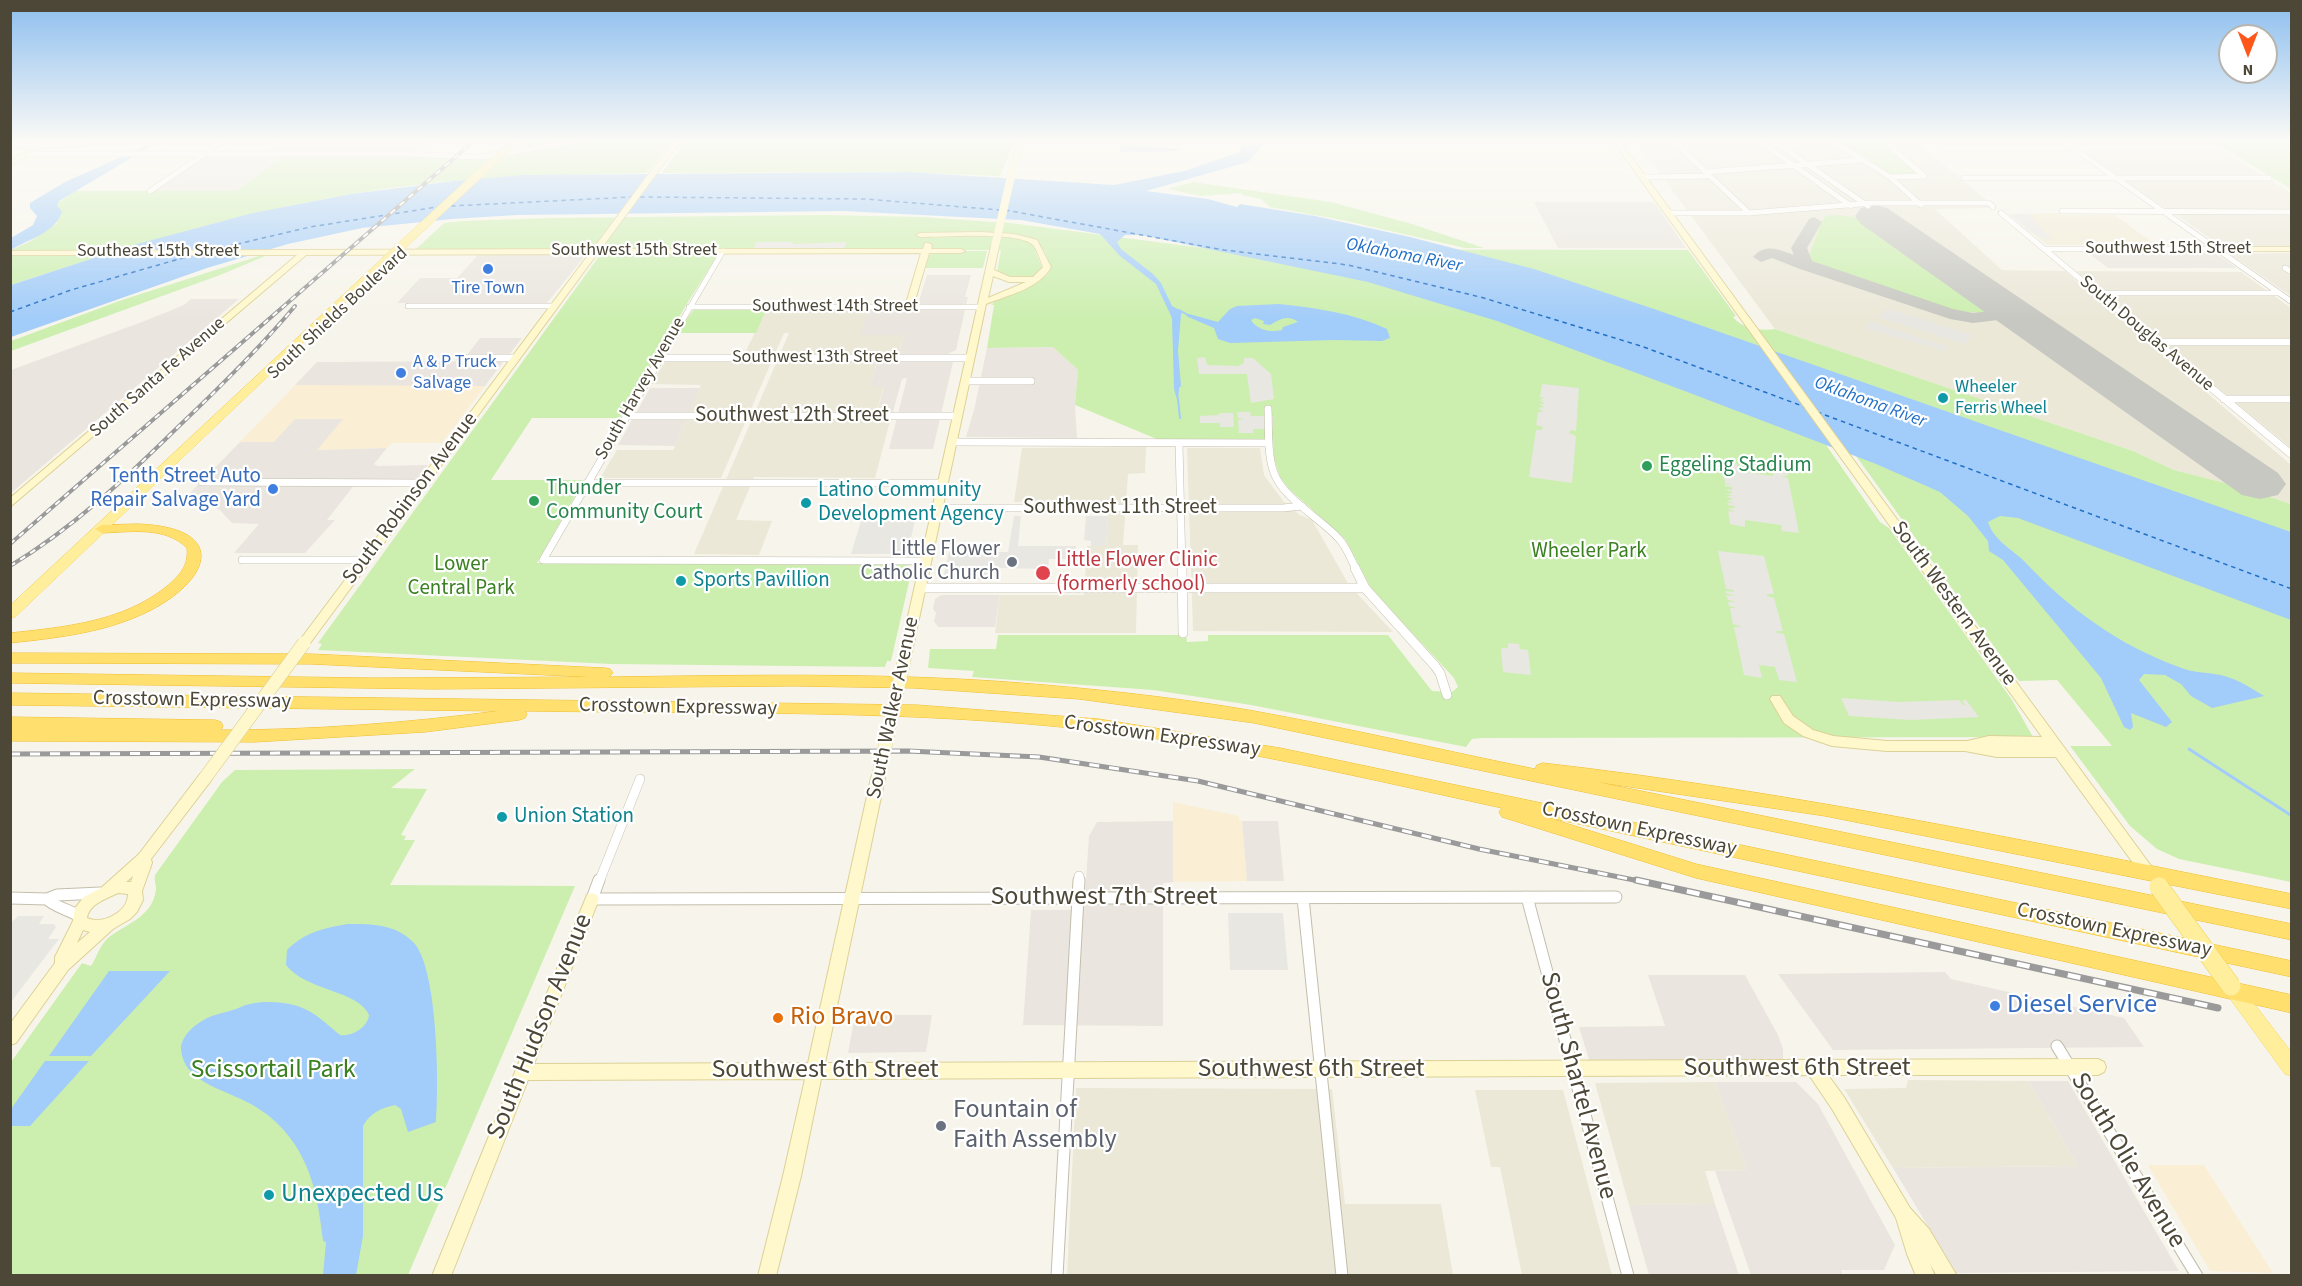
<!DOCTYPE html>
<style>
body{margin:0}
#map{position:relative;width:2302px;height:1286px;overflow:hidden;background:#f7f5eb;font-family:"Source Sans 3",sans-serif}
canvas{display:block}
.frame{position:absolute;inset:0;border:12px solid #4d4737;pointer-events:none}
.north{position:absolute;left:2218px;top:24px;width:60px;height:60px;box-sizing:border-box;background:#fff;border:2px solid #b8b5af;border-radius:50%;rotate:180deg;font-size:16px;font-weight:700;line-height:24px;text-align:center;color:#4d4737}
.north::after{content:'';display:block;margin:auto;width:21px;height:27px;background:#ff561a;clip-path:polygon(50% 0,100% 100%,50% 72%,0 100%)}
</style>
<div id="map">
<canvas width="2302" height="1286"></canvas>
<div class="frame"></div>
<div class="north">N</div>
</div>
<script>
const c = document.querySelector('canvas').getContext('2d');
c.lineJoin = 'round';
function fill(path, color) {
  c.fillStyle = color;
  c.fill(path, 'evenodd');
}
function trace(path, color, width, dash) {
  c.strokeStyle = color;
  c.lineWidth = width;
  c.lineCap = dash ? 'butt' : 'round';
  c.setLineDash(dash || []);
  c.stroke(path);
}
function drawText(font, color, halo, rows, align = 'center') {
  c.font = font + ' "Source Sans 3",sans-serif';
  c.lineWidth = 4.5;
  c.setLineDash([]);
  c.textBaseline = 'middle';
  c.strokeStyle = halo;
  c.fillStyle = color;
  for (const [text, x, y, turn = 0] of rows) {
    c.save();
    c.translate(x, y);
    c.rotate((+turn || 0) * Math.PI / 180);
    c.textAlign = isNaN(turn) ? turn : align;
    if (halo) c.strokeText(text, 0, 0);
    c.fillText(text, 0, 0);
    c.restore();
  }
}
fill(new Path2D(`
 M1635,140h279l82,68 -61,1 67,61 63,1 226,194v39l-54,-18 -63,-16 -41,-19 -358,-122z
 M2222,150l69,43v17h-123l-86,-59z
 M2174,213l117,1v33h-69z
 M2291,253v43l-61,-42z
 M2076,271l165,1 50,36v140z
 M767,308l102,1 -8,26h43l-5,19h-20l-9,32h14l-10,35h16l-15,57 -121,-1 -18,43 36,1 -13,34 -65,-1 95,-221h-5l-63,145h-121l17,-28h56l2,-4 26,-61 -50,-1 14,-22 76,-1z
 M1146,447l-1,26 -17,1 -5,71h15l-2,88h-141l5,-38h84l3,-49h19l3,-44h-95l8,-54z
 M1187,448h73l4,27 20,27 16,13 12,5 37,65 44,47 -200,-1z
 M1908,1080l120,1 50,85 -185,2 -49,-79 62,-1z
 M1715,1082l32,88 -42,1 10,33 -86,1 -34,-122z
 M1076,1088l256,1 13,115h96l12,71 -386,1z
 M1475,1090h88l49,185h-90l-22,-108h-9z`), '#ebe8d8');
fill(new Path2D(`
 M295,385h111l79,1 -43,57h-50l-5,5 -71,2 26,-30 -68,22h-34z
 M1173,802l66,14v3l3,2 5,60 -74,1z
 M2148,1165h56l69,108 -63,-2z`), '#faeed5');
fill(new Path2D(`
 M279,140h148l-17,13h-148z
 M206,156h78l-48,35h-83z
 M1534,202h120l32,46h-128z
 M2088,253h127l22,15h-129z
 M583,254l2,2 -38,47h-150l23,-25h37l21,-23z
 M927,275h44l-6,22h3l-2,8 -48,-1z
 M191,299h48l-228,194v-123l131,-48 42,-17z
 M869,309l96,1 -9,40 -8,4h-49l5,-19h-44z
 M480,338h42l-13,17h-42z
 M1053,347l25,23 -3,35 2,33 -111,-1 8,-27 13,-62z
 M317,362l178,-1 8,1 -18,24 -190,-1z
 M877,362h76l-20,87h-44l18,-71 -5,1 -9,33h-16l7,-25 -14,-1z
 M650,388h50l-25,58 -57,-1z
 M295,419h48l-26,31 70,-2 -13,16 4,2 50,-1 -10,14h-59l-32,41h8l-30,33h-71l25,-29 -27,-1 -12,-13 -16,-7 -21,-3 57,-58h34z
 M941,595h59l-5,32h-57l-4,-6 2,-8 -3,-4 2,-10z
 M1173,821v61l-10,1v143l-140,-1 8,-115h53l5,-74 8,-14z
 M1242,821h36l6,60h-37z
 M1945,972l6,7 173,39 20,29 -311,3 -55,-76z
 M1648,975h97l33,60 5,14v13l-193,1 -11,-36 86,-1z
 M855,1015h77l-6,37 -78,1z
 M2028,1081h40l111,190 -223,2 -63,-105 185,-2z
 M1715,1082h81l22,22 77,141 -11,25h-43l1,6 -91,-1 -36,-104 32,-1z
 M1715,1204l24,71h-90l-20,-70z`), '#eae6df');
fill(new Path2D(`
 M2059,213l3,2h53l41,30h-109l-38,-31z`), '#f1ecd4');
fill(new Path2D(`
 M533,140h138l-19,27 -6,6c-99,2 -197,4 -294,21 -119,20 -228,54 -341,91v-35l18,-8 28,-19 -1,-19 19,-13h161l48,-35h134c21,3 83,7 101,-3 5,-2 10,-9 14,-13z
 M687,140h328l-15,36 -91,-4 -247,1z
 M1836,140h44l40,35h-30z
 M2210,140h81v49z
 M1193,182l138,20 81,22 72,24h-19l-123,-28 -72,-13 -9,-8 -19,-4 -1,-2 -40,3 -33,-7z
 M824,215l97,2 89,6 201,26 477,1 48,66 -3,1c9,12 29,14 42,12l358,122 41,19 63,16 54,18v378l-112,-23 -22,-10 -27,-23 -60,-80h42l-55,-66 -38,1 -163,-225 -30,-11 54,77 9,6 123,172 21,37 -551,1 -10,1 -6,8 -215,-42 -98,-15 -181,-13 2,-6 -46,-3 2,-19h66l2,-14h188l1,7 21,-1v-6h180l44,56 20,1 6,-5 -4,-9 -82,-88 -27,-51 -56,-50 -9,-12 -6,-19 -1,-18h-114l-84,-35 3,-35 -25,-23 -66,1 7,-43h-3l7,-6 49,-24 4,-8 -7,-17 -9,1 7,17 -7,9 -24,2 -14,-7 4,-22 -585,-1 28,-26 19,-2 87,-3z
 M1837,215l32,4 127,93c-62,5 -126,-26 -184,-46l-5,-4 15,-41 4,-5z
 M936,251h51l-4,17h-59l4,-12z
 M715,253l1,5 -28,44 -68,116h-88l-41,62h93l-47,83 372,2 3,4 -21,92h-4l-2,6 -274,-3 -293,-14 4,-6 -4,-1 282,-388z
 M262,255h6l-48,20 -209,76v-10l111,-41z
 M767,308l-11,25h-79l17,-24z
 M415,769l-24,19 36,1 -26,46 5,1 -2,4h11l-25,45 185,1 -167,389 -397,1v-214l71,-99 9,3c6,-9 8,-20 17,-28 19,-15 45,-21 48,-49 0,-5 -2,-9 -1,-14l67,-93 13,-12z`), '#ccefb0');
fill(new Path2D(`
 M1663,143l30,25 -34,2 -13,-12 7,-1 -10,-10z
 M1732,144l16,12 -32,2 -16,-11z
 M2009,214h19l24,25h-7l-15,-7z
 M757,242h36v2l54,-2 -3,7h-91z
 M1887,309l25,7 60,19 -8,9 -86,-27z
 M1871,322l77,25 -4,4 -80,-23z
 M1205,357l2,8 31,1 6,-3v-5h9l18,16 3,25 -23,4 -4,-29h-48l-2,-16z
 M1542,384l37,4 -3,43 -5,-1 -2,3 7,3 -4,47 -43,-6 7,-47h6l1,-3 -7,-2 2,-13h6l-6,-3 6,1 -6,-2 6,-1 -5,-3h6l-6,-4 6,1 -5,-2 5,-1 -5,-1z
 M1237,412h13l1,4h22v13h-20v4h-14l-1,-13 6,-1 -6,-1z
 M1219,413h14l1,14h-14v-4h-20v-7l19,-1z
 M1722,462l15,2 1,7 35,5v-7l14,2 1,5h-7l7,2 11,55 -17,-2 -1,-6 -36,-5v7l-15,-3 -2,-13 7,1 -7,-4h7l-1,-2 -6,-1 -1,-2h7l-7,-2 6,-2 -7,-3h7l-7,-2 7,-1 -8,-4 7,1v-3l-7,-1v-2l7,1 -7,-2z
 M1014,516h7l-3,30h58l-1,13h-26l-1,10 -49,-1 -2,12 -54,-1 6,-27h59z
 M1086,516h22l-2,30h-15v-5l-7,-1z
 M861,521h54l-8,33h-56z
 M1718,551l46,5 10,38h-7v2l7,2 9,33h-7l1,2 7,1 13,48 -18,-2 -4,-13 -16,-2 3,13 -18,-3 -10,-48h8l-9,-3 -3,-16h7l-8,-2 -1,-4h8l-8,-2 -2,-5 9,1 -9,-3v-2l8,1v-2l-8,-1z
 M1508,643l11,1 1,5 8,1 3,25 -28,-3 -2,-24h7z
 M1841,698l58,4 60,-2 4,5h2l-3,-5h4l13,17 -69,3 -61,-4z
 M1228,913h55l5,57h-58z
 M18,916h26l-5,8h15l2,3 -8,12h11l-48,63v-79z`), '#e8e7e2');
fill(new Path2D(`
 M159,140h15l-26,8 -89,53 -2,5 5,5c-6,22 -34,28 -51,39v-12l22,-13 4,-9 -7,-8v-5l35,-21z
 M1242,140h26l-20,22 -102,29 62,8 29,8 3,-3 75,12 95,21 124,32 123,41 634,222v88l-273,-102 -18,-2 -12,6c6,19 24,27 37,40 43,46 93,83 154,105 12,5 22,5 35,7 19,2 34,12 50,22l-52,12 -21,-12 -10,-12 -16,-9 -21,-1 -5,6 33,42 -6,5 -35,-14 2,14 -3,3 -6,-3 -23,-49 -98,-118 -14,-9 -1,-10 -20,-25 -28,-24 -64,-28 -194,-74 -185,-69 -129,-39 -227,-47h-16l-8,7 4,7 32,25 8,9 11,23 11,6 -2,2 -3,37 3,35 -2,2 -1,15 -4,-14 -2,-71 -16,-34 -36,-28 -20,-22 -79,-14 -178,-9 -327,4 -64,4 -90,9 -74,16 -81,24 -196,69v-52l126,-41 116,-31 98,-19 103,-13 68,-6 387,-3 205,13 70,-14 56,-19z
 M1123,143l55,6v2l-58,1v-8z
 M1279,304c37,4 74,9 108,25l3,9 -8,3 -48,-1 -104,3 -12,-4 -4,-11 -28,-12 3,-2 29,8 12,-13 7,-3zM1255,318l9,3 -1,3 7,1c9,-5 18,-11 28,-3l-15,5 -1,3c-11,3 -25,0 -31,-10z
 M348,924c24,0 47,0 65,18 25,24 26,144 23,180l-28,10 -7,-23 -6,-4c-14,3 -25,8 -32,21v110l-7,39h-33l3,-33 -3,-1c-5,-44 -12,-84 -45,-117 -9,-9 -21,-17 -33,-23 -23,-12 -62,-20 -64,-52 0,-12 12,-23 21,-28 12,-8 26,-8 39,-14 16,-8 50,-6 66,3 12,6 23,17 33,25 12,2 28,-8 29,-20 -11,-25 -63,-24 -83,-50l1,-15c18,-18 37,-22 61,-26z
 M109,971h61l-79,85h-42z
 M45,1061h44l-59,65h-19v-17z`), '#a2ccf9');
trace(new Path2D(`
 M1179,310l9,5
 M1178,399l2,19`), '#a2ccf9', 2);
trace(new Path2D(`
 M2189,749l103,67`), '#a2ccf9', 3);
trace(new Path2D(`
 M640,197l225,2 135,11
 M451,206l181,-9
 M1005,210l219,40 124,15 136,33 157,48 164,61
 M212,250l98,-23 127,-20
 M10,312l61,-22 122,-35
 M1817,412l475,177`), '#226fc7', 1.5, [4.5, 4]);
fill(new Path2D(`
 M1814,217l8,5 -15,26 5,13 141,48 20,4 41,-5 6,1 3,4 -3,4 -6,1 -41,5 -23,-4 -150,-50 -28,-11 -11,4 -8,-5c12,-14 25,-8 41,-2l-3,-7 18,-29z`), '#c8c8c2');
fill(new Path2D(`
 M1874,205l13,3 391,265 8,11 -8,11 -18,4 -18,-4 -381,-271 -6,-8 6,-8z`), '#c8c8c2');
const streetFar3 = new Path2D(`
 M1672,140l77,73
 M1758,140l93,66
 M1772,140l96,66
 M1831,140l59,37 31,28
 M1883,140l41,36 -34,1
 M2062,140l230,162
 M10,146l76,-2
 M1944,148h273
 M28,154h379l73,3 105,-17
 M416,154l16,-14
 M1706,172l157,-12
 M1641,177l68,-1
 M1964,178h305
 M150,191l75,-51
 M2062,211l230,1
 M1668,213h81l123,-10h117l4,4
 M2001,213l138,115
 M2046,249h173
 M2285,268l7,4
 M2098,293h181
 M408,306h146
 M689,307h292
 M678,328l45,-77`);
const streetFar2 = new Path2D(`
 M679,326l-136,234 383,1
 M2137,326l155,129
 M2156,342h136
 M460,358h55
 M660,358h310
 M965,381h66
 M2224,399h68
 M1268,409c1,19 -1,42 5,61 8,28 48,48 67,70 7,8 11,20 16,29
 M626,416h332
 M952,442l317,1
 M1179,443l3,126
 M202,482l220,1
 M587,483h356
 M937,508h346l19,-2
 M242,560h123`);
const streetFar1 = new Path2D(`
 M1182,568l1,65
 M1355,568l10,20 70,78 5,7 7,22
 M920,588h445
 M599,882l41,-103
 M1079,882v-6`);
const street = new Path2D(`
 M599,880l-7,19 1024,-2
 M1527,897l101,379
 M10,898l37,1c7,8 23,11 32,17
 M1303,898l39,378
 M47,899l10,-4 43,-2
 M2057,1046l140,230
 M1057,1276l22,-396`);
const secondary = new Path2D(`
 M48,140h8l-46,26v-5z
 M674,140h7l-80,109h322l2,-6h3l4,2 -1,4h30l4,2 -4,2h-32l-16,54 -4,3 -4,-3 16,-54 -324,1 -289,392 -4,1 -6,-4 2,-3 289,-386 -283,1 -296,252v-9l287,-243h-287v-4l583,-2z
 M1019,140h6l-7,19 -3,2 -3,-2z
 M1612,140h7l535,730 2,4 -2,4 -5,2 -5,-2 -88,-121h-59l-32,-6h-78l-55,-5 -29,-10 -19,-13 -14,-24 2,-3h8l13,20 20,14 20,6 54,5h80l22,-5 53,1zM1988,746l61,1h1z
 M980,232l34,2 23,6 14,27c-12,22 -43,28 -65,37l-76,357 -6,4 -6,-4 93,-415 4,-2 4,2 -5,24 16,7h23l10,-10c-3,-7 -5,-16 -10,-22 -13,-14 -92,-8 -113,-8l-4,-2 4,-2zM993,276l16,6h17l-38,16z
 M2216,247h76v4h-76z
 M205,773l5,1 2,4 -2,4 -59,77 1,4 -10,28 1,9 -6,12 -7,7 -17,10 -45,41 -52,73 -6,2v-21l45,-61v-6l18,-36 2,-13 9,-11 17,-9 38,-34 61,-80zM133,876l-2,6h-5zM118,893l10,1c0,18 -25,31 -41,24 2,-14 19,-19 31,-25zM83,930l7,2 -13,11z
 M878,773l5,1 2,4 -60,285 1273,-4 6,3 2,5 -2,5 -6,3h-270l16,22 66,111 19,21 28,47h-20l-7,-12 5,12h-19l-9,-22 -11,-36 -64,-109 -23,-34 -988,4 -20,97 -25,100h-18l25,-100 22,-97 -277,1 -77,196h-19l155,-381 5,-2 5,2 2,4 -65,165 274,-1 63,-285 2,-4z`);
const primary = new Path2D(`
 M381,260l7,2 -373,355 -5,1v-12z
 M2232,980l6,3 54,70v23l-7,-2 -59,-81 -3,-5 3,-5z`);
const highway = new Path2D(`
 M139,524c93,4 70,59 6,89 -42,20 -89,25 -135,30v-10c55,-6 112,-11 156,-46 13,-11 23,-21 21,-39 -22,-22 -56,-16 -85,-15l-7,-4 7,-4z
 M10,653l301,1 294,14 5,1 3,4 -4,4c145,-2 291,-5 436,8 70,6 140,14 209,26 94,17 187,39 281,58l2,-4 6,-2c252,29 500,81 749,131v15l-467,-93 -228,-34 695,142v16l-1038,-217 -175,-24 -165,-11 -120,-2 -362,3 -422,-6v-10l362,5 218,-1 -279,-13 -301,-1z
 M10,693l907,12 181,14 182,29 1012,213v16l-746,-160 150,47 596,131v18l-596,-135 -194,-61 -3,-5 3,-4c-134,-29 -267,-61 -403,-77 -190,-22 -383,-17 -574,-20l2,3 -2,4 -6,2 -94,12 -170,10 -245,-1v-12h36h-36v-12l205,3 6,2 2,4 -2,4c92,0 185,-7 277,-19l-488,-6z`);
trace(streetFar3, '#c4beac', 6);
trace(streetFar2, '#c4beac', 8);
trace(streetFar1, '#c4beac', 10);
trace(street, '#c4beac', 13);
trace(secondary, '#dcd196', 2);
trace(primary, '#f2d65e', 1);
trace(highway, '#efbd2d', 1);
trace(streetFar3, '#fff', 5);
trace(streetFar2, '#fff', 7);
trace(streetFar1, '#fff', 9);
trace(street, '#fff', 11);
fill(secondary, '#fff8cd');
fill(primary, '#ffee9c');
fill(highway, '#ffdf6e');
const railFar2 = new Path2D(`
 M10,544l465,-404
 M10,566c63,-38 116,-88 168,-139 41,-39 81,-78 117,-121`);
const railFar1 = new Path2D(`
 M10,754l898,-3 131,6 159,24 281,68 165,33`);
const rail = new Path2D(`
 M1636,880l582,128`);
trace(railFar2, '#9a9a9a', 4);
trace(railFar1, '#9a9a9a', 5);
trace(rail, '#9a9a9a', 7);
trace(railFar2, '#fff', 2, [6]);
trace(railFar1, '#fff', 3, [10]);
trace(rail, '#fff', 4.5, [13]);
const secondaryBridgeFar1 = new Path2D(`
 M995,246l20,-87`);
const secondaryBridge = new Path2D(`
 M205,778l99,-135
 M878,778l26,-117`);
const primaryBridgeFar1 = new Path2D(`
 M384,262l132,-122`);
const primaryBridge = new Path2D(`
 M2159,887l72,99`);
trace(secondaryBridgeFar1, '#dcd196', 8, []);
trace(secondaryBridge, '#dcd196', 14, []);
trace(primaryBridgeFar1, '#f2d65e', 9, []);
trace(primaryBridge, '#f2d65e', 20, []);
trace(secondaryBridgeFar1, '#fff8cd', 8);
trace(secondaryBridge, '#fff8cd', 13);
trace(primaryBridgeFar1, '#ffee9c', 8);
trace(primaryBridge, '#ffee9c', 19);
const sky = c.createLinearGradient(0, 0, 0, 320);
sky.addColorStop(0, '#8cbeef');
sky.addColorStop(0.44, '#fbfaf6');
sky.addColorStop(1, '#fbfaf600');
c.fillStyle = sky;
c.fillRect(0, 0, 2302, 320);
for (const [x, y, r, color] of [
 [488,269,6,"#3f7fe0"],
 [401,373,6,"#3f7fe0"],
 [1943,398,6,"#0f9aa8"],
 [1647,466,6,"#2e9e5b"],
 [273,489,6,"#3f7fe0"],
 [534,501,6,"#2e9e5b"],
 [806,503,6,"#0f9aa8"],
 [1012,562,6,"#6b7280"],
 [1043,573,8,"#e0444e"],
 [681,581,6,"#0f9aa8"],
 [502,817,6,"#0f9aa8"],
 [1995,1006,6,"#3f7fe0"],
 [778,1018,6,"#e8710a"],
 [941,1126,6,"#6b7280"],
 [269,1195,6,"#0f9aa8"]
]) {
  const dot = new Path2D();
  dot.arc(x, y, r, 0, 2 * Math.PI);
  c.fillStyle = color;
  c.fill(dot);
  trace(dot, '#fff', 2);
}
drawText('18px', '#4d4737', '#fff', [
 ["Southwest 15th Street",2168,249],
 ["Southwest 15th Street",634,251],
 ["Southeast 15th Street",158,252],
 ["Southwest 14th Street",835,307],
 ["South Shields Boulevard",338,314,-43],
 ["South Douglas Avenue",2146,334,40],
 ["Southwest 13th Street",815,358],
 ["South Santa Fe Avenue",158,378,-41],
 ["South Harvey Avenue",641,389,-60]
]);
drawText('italic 18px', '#226fc7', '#fff', [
 ["Oklahoma River",1404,256,11],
 ["Oklahoma River",1870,403,20]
]);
drawText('18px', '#366cbe', '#fff', [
 ["Tire Town",488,289],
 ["A & P Truck",413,363,"left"],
 ["Salvage",413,384,"left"]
]);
drawText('18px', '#0d838f', '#fff', [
 ["Wheeler",1955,388],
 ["Ferris Wheel",1955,409]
], 'left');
drawText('21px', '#4d4737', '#fff', [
 ["Southwest 12th Street",792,416],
 ["South Robinson Avenue",411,499,-53],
 ["Southwest 11th Street",1120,508],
 ["South Western Avenue",1953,604,54],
 ["Crosstown Expressway",192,701,1],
 ["Crosstown Expressway",678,708,1],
 ["South Walker Avenue",894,708,-78],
 ["Crosstown Expressway",1162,737,8],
 ["Crosstown Expressway",1639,830,12],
 ["Crosstown Expressway",2114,931,12]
]);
drawText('21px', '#27864d', '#fff', [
 ["Eggeling Stadium",1659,466],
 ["Thunder",546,489],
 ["Community Court",546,513]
], 'left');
drawText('21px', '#366cbe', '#fff', [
 ["Tenth Street Auto",261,477],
 ["Repair Salvage Yard",261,501]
], 'right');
drawText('21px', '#0d838f', '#fff', [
 ["Latino Community",818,491],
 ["Development Agency",818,515],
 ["Sports Pavillion",693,581],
 ["Union Station",514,817]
], 'left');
drawText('21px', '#5b616d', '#fff', [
 ["Little Flower",1000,550],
 ["Catholic Church",1000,574]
], 'right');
drawText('21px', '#3b8121', '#fff', [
 ["Wheeler Park",1589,552],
 ["Lower",461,565],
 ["Central Park",461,589]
]);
drawText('21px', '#be3a42', '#fff', [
 ["Little Flower Clinic",1056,561],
 ["(formerly school)",1056,585]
], 'left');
drawText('26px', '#4d4737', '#fff', [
 ["Southwest 7th Street",1104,898],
 ["South Hudson Avenue",541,1027,-68],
 ["Southwest 6th Street",1797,1069],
 ["Southwest 6th Street",1311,1070],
 ["Southwest 6th Street",825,1071],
 ["South Shartel Avenue",1577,1086,75],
 ["South Olie Avenue",2127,1161,59]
]);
drawText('26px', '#366cbe', '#fff', [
 ["Diesel Service",2007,1006]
], 'left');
drawText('26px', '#c56008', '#fff', [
 ["Rio Bravo",790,1018]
], 'left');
drawText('26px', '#3b8121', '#fff', [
 ["Scissortail Park",273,1071]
]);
drawText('26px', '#5b616d', '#fff', [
 ["Fountain of",953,1111],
 ["Faith Assembly",953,1141]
], 'left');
drawText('26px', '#0d838f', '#fff', [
 ["Unexpected Us",281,1195]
], 'left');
</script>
